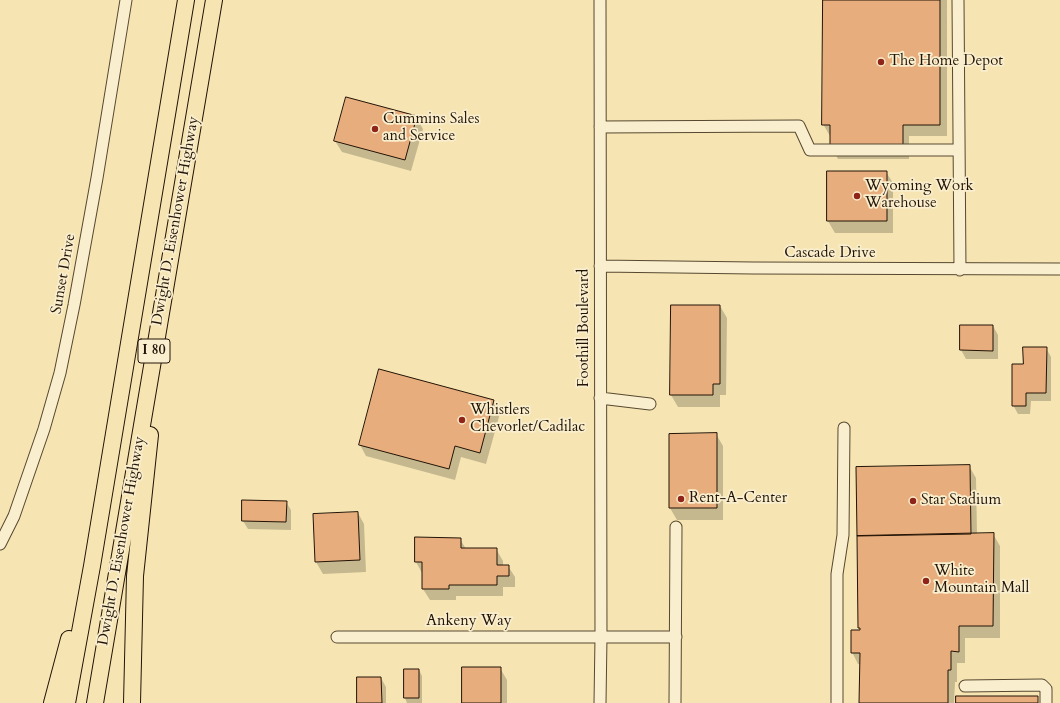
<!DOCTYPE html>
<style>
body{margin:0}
canvas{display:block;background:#f6e5b2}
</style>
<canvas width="1060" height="703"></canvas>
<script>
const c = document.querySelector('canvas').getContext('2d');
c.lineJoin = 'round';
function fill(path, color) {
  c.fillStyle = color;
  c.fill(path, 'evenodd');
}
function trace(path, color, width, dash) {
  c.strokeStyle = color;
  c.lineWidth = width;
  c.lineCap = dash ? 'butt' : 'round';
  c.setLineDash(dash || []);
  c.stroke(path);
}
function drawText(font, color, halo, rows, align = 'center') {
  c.font = font + ' Cardo,serif';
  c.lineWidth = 3.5;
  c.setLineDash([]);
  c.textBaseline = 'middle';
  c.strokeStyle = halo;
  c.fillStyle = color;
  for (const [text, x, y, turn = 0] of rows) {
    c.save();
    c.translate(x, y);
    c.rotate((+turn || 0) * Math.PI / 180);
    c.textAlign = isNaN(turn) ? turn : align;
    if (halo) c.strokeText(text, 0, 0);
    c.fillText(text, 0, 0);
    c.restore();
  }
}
fill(new Path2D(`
 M824,0h123v136h-38v23h-71l-7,-12 -1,-11 -7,-12z
 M416,117l7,12 -12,42 -69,-19 -7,-11z
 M828,172h58l7,11v50h-58l-7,-12z
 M672,306h48l7,12 -1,77h-6v12h-42l-7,-12z
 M961,326h32l5,9v24h-32l-5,-9z
 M1046,348l5,9v44h-20l-1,13h-12l-5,-9 11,-40z
 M493,401l7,12 -14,51 -25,-7 -6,23 -89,-24 -6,-11z
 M716,434l7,12v74h-46l-7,-12v-73z
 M969,466l7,12 1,57 16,-1 7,12v92h-35v25h-8v19h-2l-1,21h-94l1,-39h-3l-6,-12 9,-21 -2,-4z
 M286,502l5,8v20l-43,-1 -5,-8z
 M358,513l6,11 2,48 -43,2 -7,-12 -2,-47z
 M460,539l6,10h30l7,12v5h5l7,11v10h-12v9h-47v4h-26l-7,-11 -1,-16 -6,-11z
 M500,668l7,12v23h-44z
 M419,670l3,6v27h-15l-2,-5z
 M381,678l5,9v16h-28z`), '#0003');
const building = new Path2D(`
 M823,0h117v125h-37v23h-73v-23h-8z
 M346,97l71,19 -12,44 -71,-19z
 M827,171h60v50h-60z
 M671,305h49v79h-7v11h-43z
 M960,325h33v26l-33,-1z
 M1023,347h24l-1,46h-20v13h-14v-42h11z
 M379,369l115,31 -14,53 -25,-7 -6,23 -90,-24z
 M717,433v75h-48v-74z
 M970,465l1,69 -114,2 -1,-69z
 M242,500l45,1 -1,21 -44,-1z
 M358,512l2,48 -45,2 -2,-48z
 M994,533l-1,93h-34v26l-8,-1v19h-3v33h-89l1,-50h-9v-23h9v-2h-2l-1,-92z
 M415,537l46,1v10h36v17h12v11h-12v9h-48v4h-27v-27h-7z
 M462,667h39v36h-39z
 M404,669h15v29h-15z
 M357,677h24l1,26h-25z
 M956,696h82v7h-82z`);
fill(building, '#e8ad7c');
trace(building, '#221306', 1);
const minor = new Path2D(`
 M958,0l2,270
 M600,127l199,-1 11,24h149
 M600,266l153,2 307,1
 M600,398l50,6
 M0,544l14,-28 30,-87 16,-56 14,-68 23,-127 29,-178
 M337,637h339
 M965,686l77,-1 4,4v14
 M600,703l1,-66 -1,-637
 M675,703l1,-176
 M837,703v-129l6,-39 1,-107`);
const highway = new Path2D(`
 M52,703l17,-64
 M67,703l25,-137 94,-566
 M95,703l119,-703
 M132,703l3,-127 15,-141`);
trace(minor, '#574831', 13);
trace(highway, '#221306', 18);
trace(minor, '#f9eecd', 11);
trace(highway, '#f6e5b2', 16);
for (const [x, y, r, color] of [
 [881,62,4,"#8f2418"],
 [375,129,4,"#8f2418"],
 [857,196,4,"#8f2418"],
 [462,420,4,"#8f2418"],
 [681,499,4,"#8f2418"],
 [913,501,4,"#8f2418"],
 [926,581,4,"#8f2418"]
]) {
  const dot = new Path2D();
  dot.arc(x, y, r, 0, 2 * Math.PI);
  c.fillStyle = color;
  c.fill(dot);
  trace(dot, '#f9eecd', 1.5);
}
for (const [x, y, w] of [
 [154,351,32]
]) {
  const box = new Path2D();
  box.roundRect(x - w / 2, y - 12, w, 24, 3);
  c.fillStyle = '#f9eecd';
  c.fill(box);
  trace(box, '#221306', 1);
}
drawText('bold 14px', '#221306', null, [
 ["I 80",154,351]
]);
drawText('15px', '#221306', '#f9eecd', [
 ["The Home Depot",889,62],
 ["Cummins Sales",383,120],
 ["and Service",383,137],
 ["Wyoming Work",865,187],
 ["Warehouse",865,204],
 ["Whistlers",470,411],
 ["Chevorlet/Cadilac",470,428],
 ["Rent-A-Center",689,499],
 ["Star Stadium",921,501],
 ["White",934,572],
 ["Mountain Mall",934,589]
], 'left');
drawText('15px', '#221306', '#f9eecd', [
 ["Dwight D. Eisenhower Highway",176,221,-80],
 ["Cascade Drive",830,254],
 ["Sunset Drive",64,274,-80],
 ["Foothill Boulevard",585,328,-90],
 ["Dwight D. Eisenhower Highway",122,541,-80],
 ["Ankeny Way",469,622]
]);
</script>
